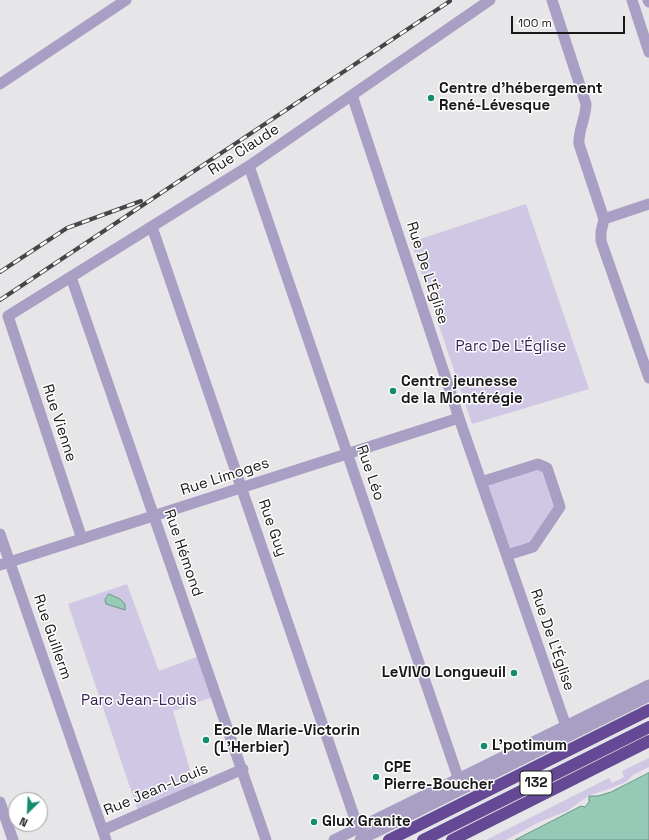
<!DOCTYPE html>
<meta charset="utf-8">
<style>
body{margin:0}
#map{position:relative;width:649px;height:840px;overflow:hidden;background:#e6e5e8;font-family:"Space Grotesk",sans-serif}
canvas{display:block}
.north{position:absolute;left:8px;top:792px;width:40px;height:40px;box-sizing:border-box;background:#fff;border:1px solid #a3a3a3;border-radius:50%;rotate:204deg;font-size:11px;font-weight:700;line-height:16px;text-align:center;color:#181819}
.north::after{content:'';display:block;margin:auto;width:14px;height:18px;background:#138c6e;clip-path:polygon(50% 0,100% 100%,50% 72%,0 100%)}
.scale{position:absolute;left:511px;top:16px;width:114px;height:18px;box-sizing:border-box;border:2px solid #181819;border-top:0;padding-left:5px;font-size:12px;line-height:14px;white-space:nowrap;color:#181819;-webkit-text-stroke:3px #fff;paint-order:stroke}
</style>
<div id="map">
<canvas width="649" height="840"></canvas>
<div class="north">N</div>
<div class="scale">100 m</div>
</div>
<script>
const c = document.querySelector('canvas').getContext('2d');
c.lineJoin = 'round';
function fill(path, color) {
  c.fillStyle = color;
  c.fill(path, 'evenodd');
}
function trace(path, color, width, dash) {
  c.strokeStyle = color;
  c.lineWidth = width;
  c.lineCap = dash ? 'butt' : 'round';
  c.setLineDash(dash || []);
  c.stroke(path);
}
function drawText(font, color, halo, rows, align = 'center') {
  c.font = font + ' "Space Grotesk",sans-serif';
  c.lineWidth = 3;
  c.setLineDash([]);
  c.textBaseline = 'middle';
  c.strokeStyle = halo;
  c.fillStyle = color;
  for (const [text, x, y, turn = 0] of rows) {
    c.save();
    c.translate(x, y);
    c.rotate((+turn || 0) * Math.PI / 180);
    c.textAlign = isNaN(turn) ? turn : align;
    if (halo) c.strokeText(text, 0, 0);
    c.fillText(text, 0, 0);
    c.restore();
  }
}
fill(new Path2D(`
 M526,204l63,185 -117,35 -61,-182z
 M547,468l13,39 -27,40 -26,8 -26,-73z
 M127,584l32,87 43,-16 14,41 -43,15 22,76 -57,24 -70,-207z
 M649,758v9l-16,8 -7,7 -23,9 -13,4 -23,16 -28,11 -33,18h-20l123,-62 3,5 12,-6 -2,-6z`), '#cfc7e4');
const water = new Path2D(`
 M109,594l11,5 5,5v6l-19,-6 -1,-4z
 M649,773v67h-134l66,-34 4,1 4,-5v-6h9l13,-4z`);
fill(water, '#95cab7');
trace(water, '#709588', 1);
trace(new Path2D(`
 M552,0l34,104c0,14 -8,26 -7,40l25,75 -3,13v9l48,137
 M632,0l17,52
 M648,0l1,2
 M0,84l126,-84
 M352,95l107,323 110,317
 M249,166l213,623
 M604,219l45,-15
 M152,227l204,595 8,16
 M71,277l195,563
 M481,482l57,-18 9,4 13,39 -27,40 -26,8
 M0,534l106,306
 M82,539l-74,-223 241,-150 241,-166
 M0,565l459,-147
 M0,802l13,38
 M103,830l140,-61
 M334,840l315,-155
 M360,840l289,-144`), '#a99ec3', 11);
trace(new Path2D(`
 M389,840l260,-130
 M423,840l226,-113
 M452,840l197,-99`), '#654995', 12);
const rail = new Path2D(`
 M0,272l67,-44 74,-27
 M0,300l450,-299`);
trace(rail, '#464648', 4);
trace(rail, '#fff', 2.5, [8]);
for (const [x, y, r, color] of [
 [431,98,4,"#138c6e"],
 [393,391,4,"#138c6e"],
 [514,673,4,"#138c6e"],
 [206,740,4,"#138c6e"],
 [484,746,4,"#138c6e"],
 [376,777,4,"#138c6e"],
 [314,822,4,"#138c6e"]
]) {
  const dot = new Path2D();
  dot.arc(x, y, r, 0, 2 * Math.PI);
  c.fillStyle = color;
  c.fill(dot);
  trace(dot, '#fff', 1.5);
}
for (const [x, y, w] of [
 [536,783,32]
]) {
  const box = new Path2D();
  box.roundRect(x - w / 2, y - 12, w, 24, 3);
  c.fillStyle = '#fff';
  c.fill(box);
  trace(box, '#181819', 1);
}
drawText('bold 14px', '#181819', null, [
 ["132",536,783]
]);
drawText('bold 15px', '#181819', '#fff', [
 ["Centre d'hébergement",439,89],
 ["René-Lévesque",439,106],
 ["Centre jeunesse",401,382],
 ["de la Montérégie",401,399],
 ["LeVIVO Longueuil",506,673,"right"],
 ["Ecole Marie-Victorin",214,731],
 ["(L'Herbier)",214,748],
 ["L'potimum",492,746],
 ["CPE",384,768],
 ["Pierre-Boucher",384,785],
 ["Glux Granite",322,822]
], 'left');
drawText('15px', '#181819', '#fff', [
 ["Rue Claude",244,150,-33],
 ["Rue De L'Église",427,273,72],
 ["Rue Vienne",59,423,72],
 ["Rue Léo",370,473,71],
 ["Rue Limoges",225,477,-18],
 ["Rue Guy",272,528,71],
 ["Rue Hémond",183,553,71],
 ["Rue Guillerm",52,637,71],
 ["Rue De L'Église",552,640,71],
 ["Rue Jean-Louis",156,790,-23]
]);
drawText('15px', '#382458', '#fff', [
 ["Parc De L'Église",511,347],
 ["Parc Jean-Louis",139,701]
]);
</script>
